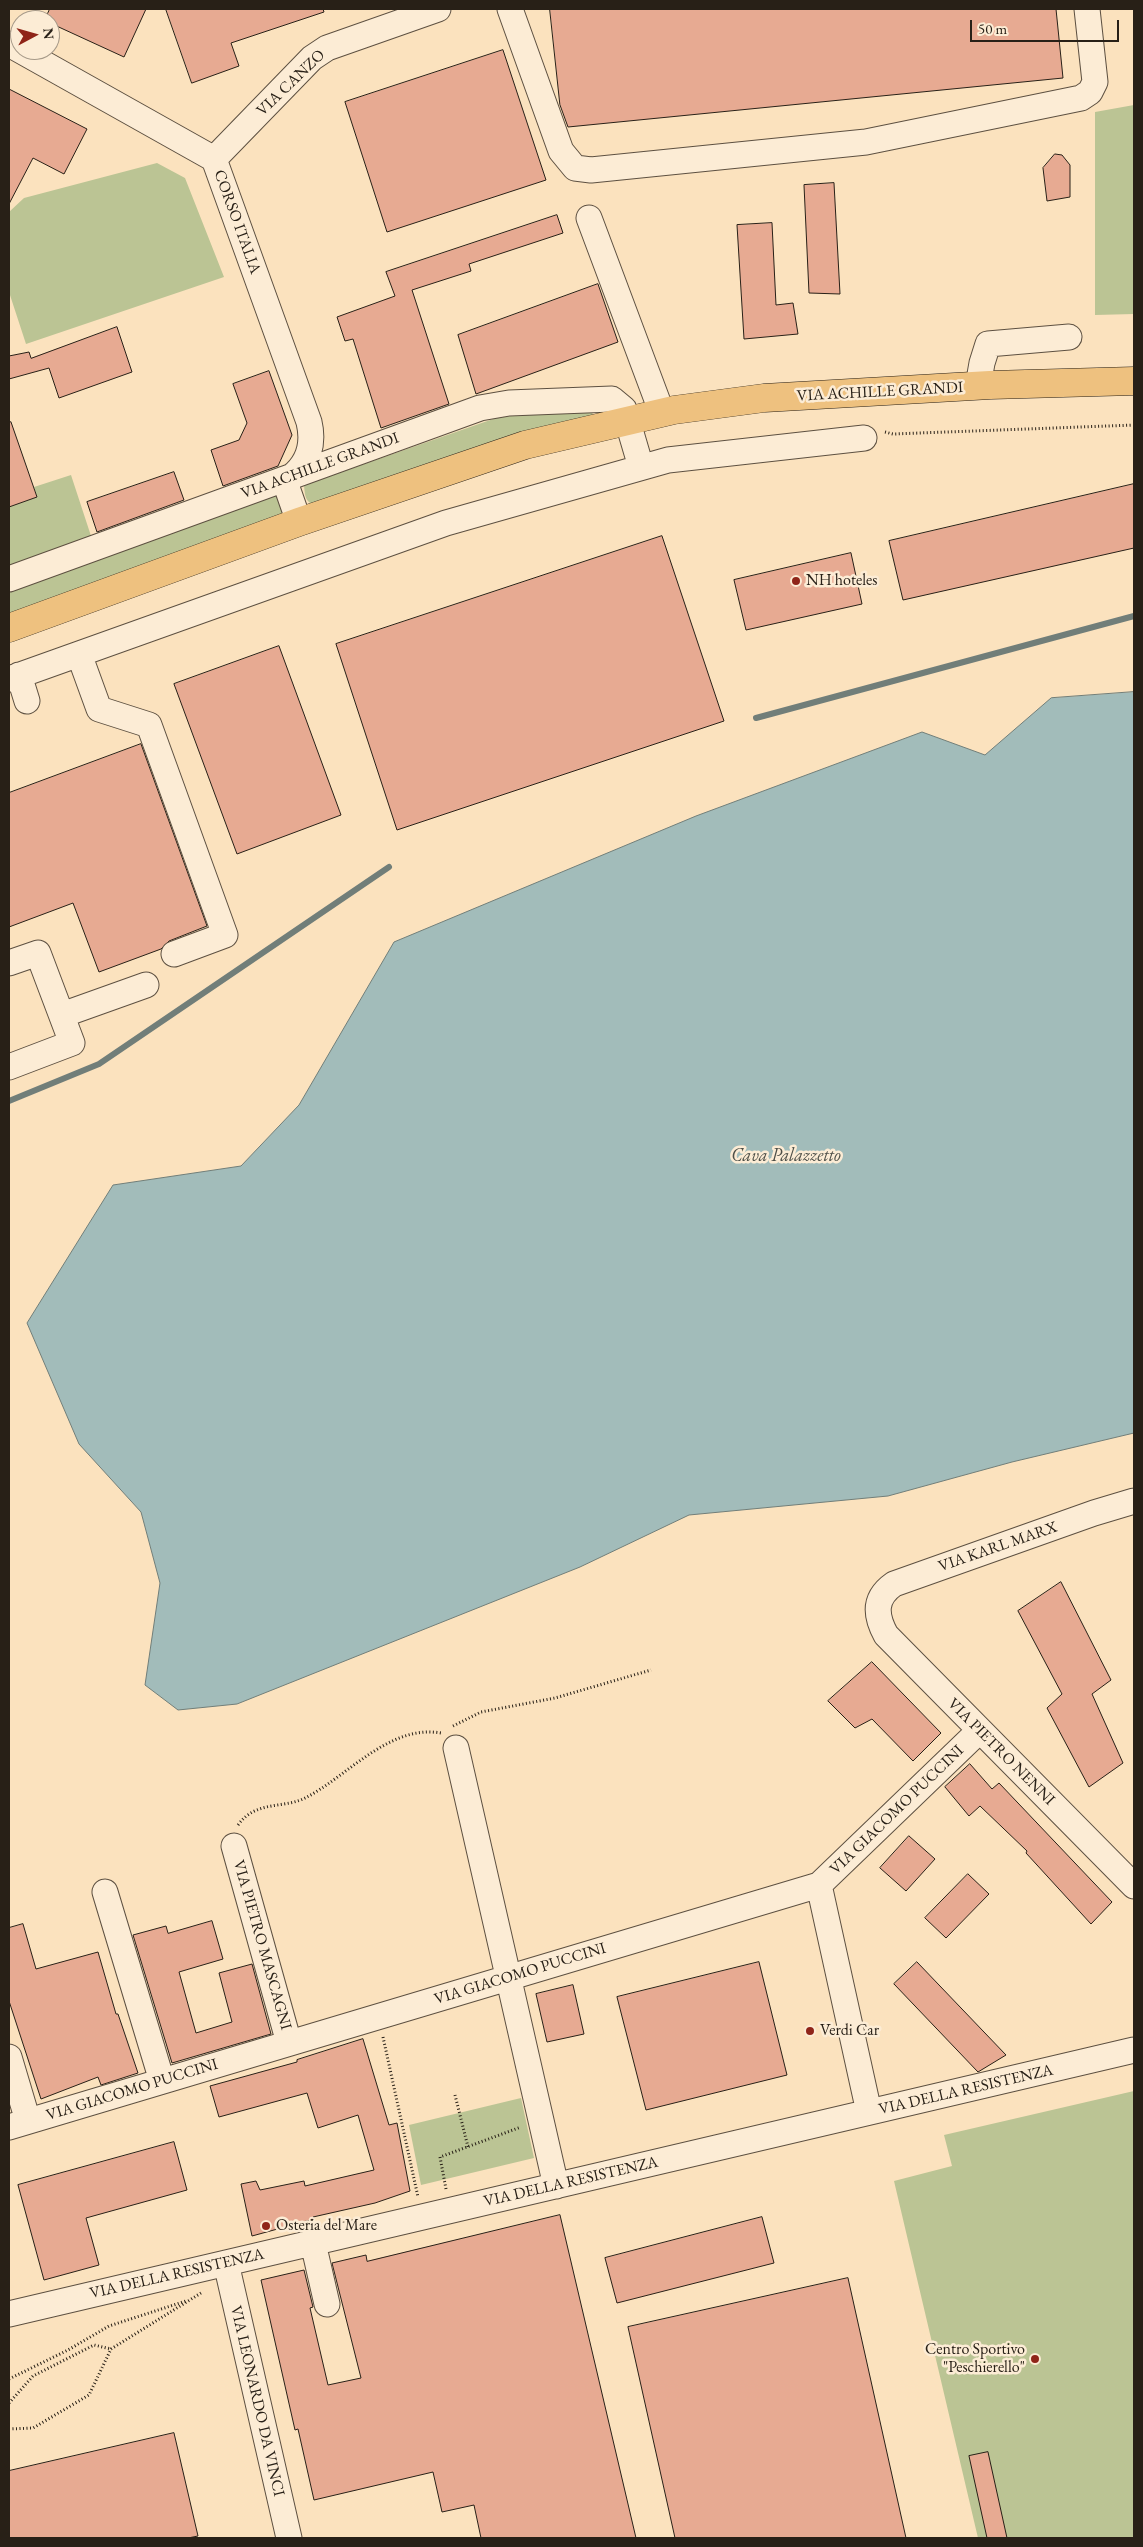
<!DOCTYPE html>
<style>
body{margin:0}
#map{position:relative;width:1143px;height:2547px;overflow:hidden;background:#fbe2be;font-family:"EB Garamond",serif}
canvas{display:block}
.frame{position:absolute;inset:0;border:10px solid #282017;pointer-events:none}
.north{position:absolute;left:10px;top:10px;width:50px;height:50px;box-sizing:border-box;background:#fcecd5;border:1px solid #a79a89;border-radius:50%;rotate:84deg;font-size:14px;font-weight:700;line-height:20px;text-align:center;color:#282017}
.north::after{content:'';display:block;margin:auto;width:18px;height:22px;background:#8f2418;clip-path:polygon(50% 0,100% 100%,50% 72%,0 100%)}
.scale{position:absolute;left:970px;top:20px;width:149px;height:22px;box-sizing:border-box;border:2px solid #282017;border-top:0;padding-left:6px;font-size:15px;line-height:18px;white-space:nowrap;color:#282017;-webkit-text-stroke:4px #fcecd5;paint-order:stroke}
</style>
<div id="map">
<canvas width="1143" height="2547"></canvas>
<div class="frame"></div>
<div class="north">N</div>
<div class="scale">50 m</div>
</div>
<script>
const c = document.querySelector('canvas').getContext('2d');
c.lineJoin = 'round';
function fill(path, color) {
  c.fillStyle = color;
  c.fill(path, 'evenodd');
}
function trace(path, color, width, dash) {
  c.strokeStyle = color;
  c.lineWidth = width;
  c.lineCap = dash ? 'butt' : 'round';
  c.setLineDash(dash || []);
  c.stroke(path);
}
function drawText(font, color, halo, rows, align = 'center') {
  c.font = font + ' "EB Garamond",serif';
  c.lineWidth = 5;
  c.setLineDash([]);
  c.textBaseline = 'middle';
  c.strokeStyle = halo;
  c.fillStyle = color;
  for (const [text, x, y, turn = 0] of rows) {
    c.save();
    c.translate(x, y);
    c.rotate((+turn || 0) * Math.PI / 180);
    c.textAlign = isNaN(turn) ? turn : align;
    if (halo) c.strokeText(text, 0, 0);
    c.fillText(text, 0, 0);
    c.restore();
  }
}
fill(new Path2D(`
 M1134,105v209l-39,1v-203z
 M157,163l28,15 39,99 -198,67 -17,-52v-80l15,-14z
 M591,405l2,12 -277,89c-11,-4 -11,-10 -12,-21l192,-67z
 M71,475l20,61 -82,30v-59l28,-10 -3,-10z
 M276,495h4l5,19 -276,103v-27z
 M1134,2091v447h-156l-84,-357 58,-15 -8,-31z
 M521,2098l13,60 -113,27 -12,-60z`), '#bbc494');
const water = new Path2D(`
 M1134,692v741l-122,29 -124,34 -199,19 -109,52 -343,137 -59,6 -33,-25 15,-102 -19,-71 -62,-68 -52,-121 86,-138 128,-19 58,-61 95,-163 302,-126 226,-84 63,23 66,-57z`);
fill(water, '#a2bcba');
trace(water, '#717e79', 1);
trace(new Path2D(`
 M756,718l378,-102
 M9,1101l90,-37 290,-197`), '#717e79', 6);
const building = new Path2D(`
 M50,9h96l-22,48 -74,-34v-3h-5z
 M166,9h157l1,3 -93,31 8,23 -47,17z
 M550,9h506l7,69 -495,49 -8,-22z
 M503,50l43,130 -159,52 -42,-130z
 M9,89l78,40 -23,45 -31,-16 -24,46z
 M1055,154l7,1 8,10v32l-23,4 -4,-33z
 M834,183l6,111 -31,-1 -5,-108z
 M557,215l6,18 -94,31 2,7 -59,19 37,114 -68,24 -28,-89 -8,2 -8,-24 58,-21 -9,-24z
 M772,223l4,82 17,-2 5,31 -54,5 -7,-114z
 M598,284l20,58 -142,52 -18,-59z
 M117,327l15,45 -73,26 -10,-30 -40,11v-23l20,-4 2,6z
 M269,371l23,64 -14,31 -55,20 -12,-36 28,-10 8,-17 -14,-39z
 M11,422l26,75 -28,10v-84z
 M174,472l10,28 -87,32 -10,-30z
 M1134,484v64l-231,52 -14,-59z
 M662,536l62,185 -327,109 -61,-186z
 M851,553l11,51 -116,26 -12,-50z
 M279,646l62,169 -104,39 -63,-170z
 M141,744l66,182 -38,15 -8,8 -62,23 -26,-69 -64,24v-134z
 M1061,1582l50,98 -19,14 31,69 -34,24 -42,-79 15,-14 -44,-83z
 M872,1662l69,71 -28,28 -41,-42 -17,9 -27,-27z
 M970,1764l22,25 7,-6 113,119 -21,22 -65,-71 1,-2 -47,-45 -11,10 -24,-29z
 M909,1836l26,23 -29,32 -26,-23z
 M968,1874l21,20 -43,44 -21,-20z
 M212,1921l11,38 -44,13 17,61 36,-11 -13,-49 33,-9 19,70 -99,29 -39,-128 33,-9 2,7z
 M23,1924l13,45 62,-17 18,62h2l20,59 -37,12 -3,-8 -57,22 -32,-98v-73z
 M759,1962l28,113 -141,35 -29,-113z
 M917,1962l89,93 -28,17 -84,-88z
 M573,1985l11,49 -37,8 -11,-48z
 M363,2039l26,86 8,-2 13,68 -35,12 -62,14 1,2 -62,17 -11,-52 15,-3 4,9 44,-9 1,5 69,-16 -16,-55 -40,13 -11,-35 -88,24 -9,-31 87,-24v-2z
 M174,2142l13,48 -101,28 13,47 -55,15 -26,-95z
 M560,2215l76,323h-155l-7,-33 -32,7 -9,-40 -119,28 -16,-71 -3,1 -34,-150 43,-10 9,37 -3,1 18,77 33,-7 -29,-115 34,-8 1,6z
 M762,2217l12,46 -157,40 -12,-45z
 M848,2278l58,260h-231l-47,-211z
 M174,2433l24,103 -10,2h-179v-67z
 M988,2452l19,86h-20l-18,-82z`);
fill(building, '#e7aa92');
trace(building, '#282017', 1);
const minor = new Path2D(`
 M510,9l51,142 14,17 16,2 275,-28 215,-44 9,-6 5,-10 -8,-73
 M9,44l205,115 95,263c5,21 0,41 -18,55
 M214,159l98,-101 15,-10 111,-39
 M589,218l73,195
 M978,386l4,-23 6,-19 81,-7
 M284,479l15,43
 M9,579l471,-171 29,-5 103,-4 12,10 17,58
 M79,654l20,55 50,16 76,210 -51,19
 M19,675l8,26
 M9,679l437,-156 222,-63 196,-22
 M9,963l29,-10 34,90 -63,24
 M62,1015l84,-30
 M1134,1501l-40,12 -200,71c-20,14 -19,31 -8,51l248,251
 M456,1748l100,438
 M234,1846l55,197
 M819,1885l50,227
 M105,1892l57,189
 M9,2057l19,64
 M9,2127l810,-242 160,-154
 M313,2243l14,61
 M226,2263l63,275
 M9,2314l1125,-264`);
const major = new Path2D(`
 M9,628l290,-106 226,-77 149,-35 90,-12 226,-13 144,-4`);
trace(minor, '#5d5041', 27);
trace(major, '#282017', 29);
trace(new Path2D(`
 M885,432l8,2 241,-9
 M9,1159h2
 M453,1726l28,-14 74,-14 96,-28
 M238,1825c18,-25 45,-16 67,-27 42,-21 84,-74 136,-65
 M383,2037l35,160
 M455,2095l13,52
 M446,2189l-6,-32 81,-30
 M9,2379l59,-29 41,-24 77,-25
 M9,2403l24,-27 61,-31 17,4
 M9,2429l24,-1 56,-33 22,-46 90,-56`), '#282017', 3, [1, 2.5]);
trace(minor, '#fcecd5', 25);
trace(major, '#eec17f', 28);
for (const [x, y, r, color] of [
 [796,581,5,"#8f2418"],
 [810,2031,5,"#8f2418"],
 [266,2226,5,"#8f2418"],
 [1035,2359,5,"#8f2418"]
]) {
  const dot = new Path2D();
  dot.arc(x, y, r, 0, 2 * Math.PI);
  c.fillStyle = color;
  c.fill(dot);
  trace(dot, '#fcecd5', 2);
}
drawText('16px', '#282017', '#fcecd5', [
 ["VIA CANZO",291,83,-44],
 ["CORSO ITALIA",237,222,70],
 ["VIA ACHILLE GRANDI",880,392,-3],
 ["VIA ACHILLE GRANDI",320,466,-20],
 ["VIA KARL MARX",998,1547,-19],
 ["VIA PIETRO NENNI",1001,1752,45],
 ["VIA GIACOMO PUCCINI",897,1810,-44],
 ["VIA PIETRO MASCAGNI",262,1945,74],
 ["VIA GIACOMO PUCCINI",520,1974,-17],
 ["VIA GIACOMO PUCCINI",132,2090,-17],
 ["VIA DELLA RESISTENZA",966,2090,-13],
 ["VIA DELLA RESISTENZA",571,2182,-13],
 ["VIA DELLA RESISTENZA",177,2274,-13],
 ["VIA LEONARDO DA VINCI",257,2401,77]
]);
drawText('16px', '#282017', '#fcecd5', [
 ["NH hoteles",806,581],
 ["Verdi Car",820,2031],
 ["Osteria del Mare",276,2226],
 ["Centro Sportivo",1025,2350,"right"],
 ["\"Peschierello\"",1025,2368,"right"]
], 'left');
drawText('italic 18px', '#4d4f48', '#fcecd5', [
 ["Cava Palazzetto",786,1156]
]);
</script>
